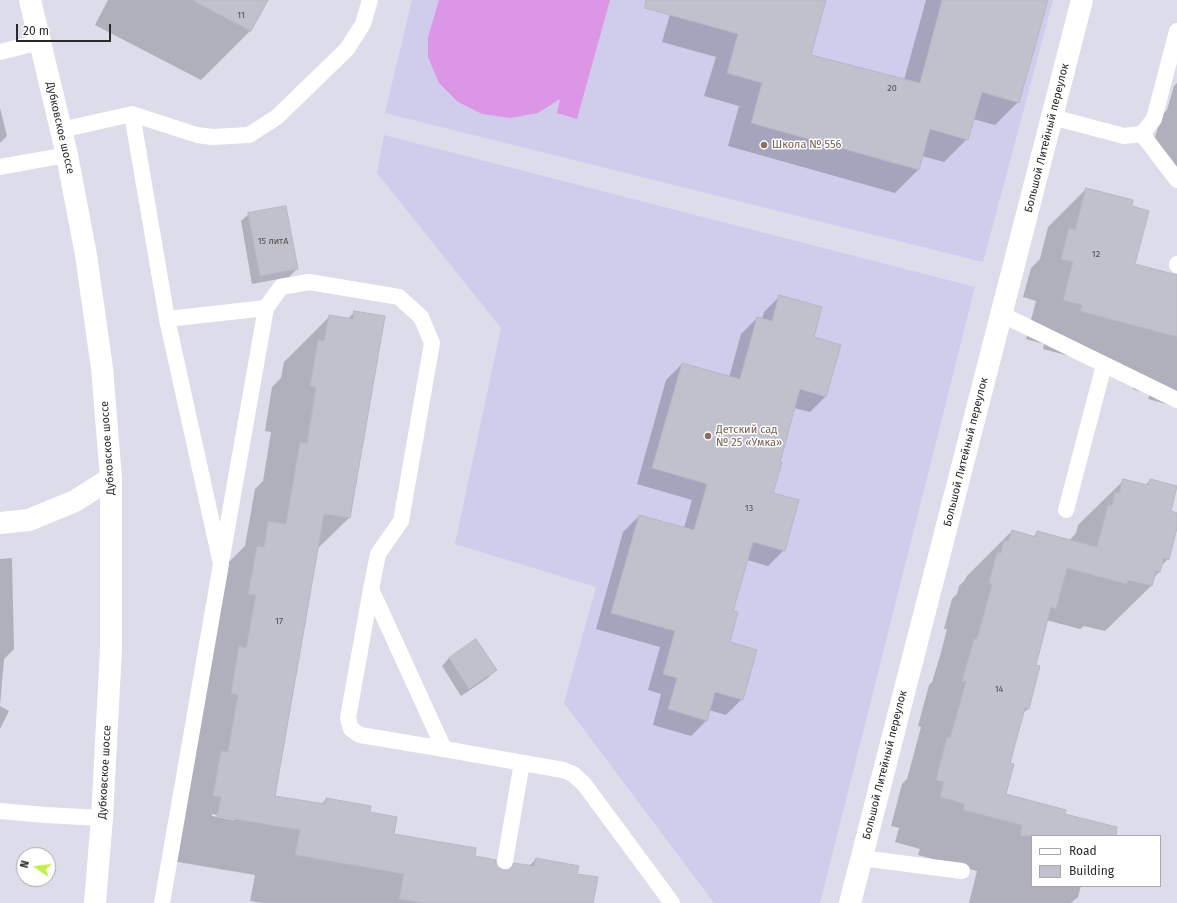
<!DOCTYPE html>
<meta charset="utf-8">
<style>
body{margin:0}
#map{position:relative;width:1177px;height:903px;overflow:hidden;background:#dcdceb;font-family:"Fira Sans",sans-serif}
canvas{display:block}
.legend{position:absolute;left:1031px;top:835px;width:130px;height:52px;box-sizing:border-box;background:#fff;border:1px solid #a9a9a9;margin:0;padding:5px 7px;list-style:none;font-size:12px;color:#292929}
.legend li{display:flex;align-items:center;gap:8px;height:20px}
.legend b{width:20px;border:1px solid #a9a9a9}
.north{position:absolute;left:16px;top:847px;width:40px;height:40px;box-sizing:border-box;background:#fff;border:1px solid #a9a9a9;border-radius:50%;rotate:284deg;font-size:11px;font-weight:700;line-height:16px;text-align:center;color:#292929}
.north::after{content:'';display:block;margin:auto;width:14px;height:18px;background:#c3f044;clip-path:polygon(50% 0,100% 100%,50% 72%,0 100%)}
.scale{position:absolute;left:16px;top:24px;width:95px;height:18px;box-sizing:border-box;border:2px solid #292929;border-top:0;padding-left:5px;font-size:12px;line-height:14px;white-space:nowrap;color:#292929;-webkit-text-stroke:3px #fff;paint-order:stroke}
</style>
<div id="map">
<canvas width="1177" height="903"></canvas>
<ul class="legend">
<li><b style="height:5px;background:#fff"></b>Road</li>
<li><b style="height:11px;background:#c1c0cd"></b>Building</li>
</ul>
<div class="north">N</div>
<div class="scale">20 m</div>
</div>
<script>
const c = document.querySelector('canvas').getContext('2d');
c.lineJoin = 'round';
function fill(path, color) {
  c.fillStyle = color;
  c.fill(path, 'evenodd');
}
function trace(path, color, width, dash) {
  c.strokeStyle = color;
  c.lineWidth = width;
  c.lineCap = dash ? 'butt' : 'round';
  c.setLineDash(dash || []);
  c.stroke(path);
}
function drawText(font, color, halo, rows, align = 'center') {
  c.font = font + ' "Fira Sans",sans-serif';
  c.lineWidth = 3;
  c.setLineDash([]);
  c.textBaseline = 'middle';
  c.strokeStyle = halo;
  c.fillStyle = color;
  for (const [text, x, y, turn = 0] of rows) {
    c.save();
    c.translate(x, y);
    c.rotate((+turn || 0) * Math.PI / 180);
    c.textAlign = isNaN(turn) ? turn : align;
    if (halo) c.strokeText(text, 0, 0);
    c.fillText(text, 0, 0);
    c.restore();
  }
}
fill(new Path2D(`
 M412,0h641l-70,262 -598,-149z
 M384,135l591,152 -155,616h-106l-150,-200 32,-116 -141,-43 46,-216 -124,-155z`), '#d0ccec');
fill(new Path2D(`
 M439,0h171l-33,119 -20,-6 3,-14 -22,14 -28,5 -28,-4 -24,-12 -19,-19 -11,-26v-20z`), '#db97e5');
fill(new Path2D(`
 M108,0h158l-15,30 -50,50 -106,-55z
 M674,0h151l-15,55 94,25 22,-80h121l-29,102 -23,23 -22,-6 -6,20 -23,23 -22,-6 -4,14 -23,23 -167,-47 11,-40 -35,-10 12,-39 -54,-15z
 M1177,83v98l-23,-40 7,-25 6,-6 7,-24z
 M0,108l7,28 -7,7z
 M1086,189l48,76 43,11v131l-29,-8 2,-5 -17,-5 4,-15 -94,-25 1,-5 -18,-5 10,-38 -13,-4 8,-29 9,-9 8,-32z
 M249,214l48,55 -8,8 -37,7 -11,-63z
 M780,296l32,42 14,58 -16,16 -16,-4 -22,86 12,56 -16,16 -21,-6 -15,52 -3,31 13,56 -16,16 -17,-5 -2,10 -16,16 -38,-11 8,-31 -13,-4 12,-43 -64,-18 27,-97 16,-16 45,12 8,-28 -55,-16 29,-104 16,-16 47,14 12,-44 16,-16 5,1 2,-7z
 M355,312l-6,206 -32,31 -43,247 47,9 5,-6 43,14 24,21 81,23 21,8 8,6h5l7,-7 14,2 7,-7 40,16 16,28h-329l-13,-2 5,-26 -83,-14 51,-293 22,-22 10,-57 8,-8 8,-49 -6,-1 7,-44 9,-9 3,-16 46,-46 17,3zM212,814l22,4v2l-22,-4z
 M1124,480l21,6 5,-6 20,32 7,2v10l-9,35 -7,7 -2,6 -6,6 -2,8 -46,45 -21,-5 -4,3 -34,-9 -11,45 -7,44 -6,5 -14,50 -3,30 59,20 20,22h-52v50h49l-3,11 -7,6h-102l8,-32 -59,-16 2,-6 -25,-7 4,-14 -8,-2 11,-42 5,-5 6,-22 8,-30 -3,-1 11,-41 3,-3 8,-26 7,-27h-3l8,-30 5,-5 2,-8 6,-6 1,-3 46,-46 21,6 5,-5 31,9 7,-8 2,-8z
 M12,558l2,91 -10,10 -4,47 9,5 -9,18v-170z
 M449,658l46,12 -7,8 -27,18 -19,-30z`), '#0003');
const building = new Path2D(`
 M192,0h76l-17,31z
 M646,0h180l-15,55 109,28 22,-83h106l-29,103 -37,-11 -14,48 -38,-11 -11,41 -168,-47 11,-40 -35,-10 11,-39 -93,-26z
 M1086,188l47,12 -1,6 17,5 -14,53 42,11v62l-97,-26 2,-6 -19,-5 10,-38 -12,-3 8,-31 6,2z
 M286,206l12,63 -38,7 -12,-63z
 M779,295l43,12 -8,30 27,8 -15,52 -26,-8 -20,73h2l-9,31 26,7 -14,51 -32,-9 -20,69 5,1 -8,30 27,8 -14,50 -28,-8 -8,29 -39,-12 9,-31 -14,-4 12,-43 -64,-18 28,-98 55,15 13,-46 -55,-16 30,-105 58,16 17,-62 15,4z
 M354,311l31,5 -35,202 -26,-4 -49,282 50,8 1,-6 45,8 -1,6 27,5 -3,17 82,14 -1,8 21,4v5l3,3 4,2h6l3,-3 2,-4 20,3 2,-8 43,8 -2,8 21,3 -5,26h-170l-24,-4 5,-25 -109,-19 5,-25 -83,-14 4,-19 -8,-1 8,-45 7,1 10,-57 -7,-2 8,-47 7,2 10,-53 -8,-1 9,-48 7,1 4,-26 18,3 14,-82 7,1 9,-56 -6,-1 8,-46 6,1 5,-26 24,4z
 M1123,479l25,6 2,-6 27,7 -6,25 6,2v15l-8,32 -5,-2 -4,14 -4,-1 -4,15 -24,-6 -1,4 -60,-16 -11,41 -5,-2 -15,58 4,1 -11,43 -4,-1 -15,55 4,1 -8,30 60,16 -1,4 52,13 -1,9h-96l2,-11 -59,-15 2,-6 -25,-7 4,-15 -8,-2 11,-43 3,1 16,-56 -4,-1 12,-42h3l8,-29 7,-26 -3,-1 8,-31 4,1 3,-13 4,1 4,-11 24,7 1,-6 60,16 11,-42 4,1 3,-14 4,1z
 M476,639l21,31 -28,19 -20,-31z`);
fill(building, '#c1c0cd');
trace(building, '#b7b6c6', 1);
trace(new Path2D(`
 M0,52l40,-10
 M132,114l35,205 54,245 -59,339
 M1052,117l72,19 18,-2 12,-15 23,-88
 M61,130l71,-16 65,21 15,2 37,-2 28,-18 70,-68 16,-25 7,-24
 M1142,134l35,46
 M0,167l67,-12
 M1177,265v-1
 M1001,314l176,86
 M167,319l99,-11 15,-21 28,-5 90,15 22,20 11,26 -31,178 -23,33 -7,35 73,160 119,21 10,4 11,10 88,119
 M1066,510l38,-145
 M222,557l44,-249
 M371,589l-23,129 3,11 9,6 84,14
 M0,811l45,4 57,3
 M861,858l101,13
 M505,861l17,-98`), '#fff', 16);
trace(new Path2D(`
 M30,0l37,155 19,100 16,113 9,110v171l-9,169 -7,85
 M0,523l29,-3 46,-19 36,-23
 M850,903l232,-903`), '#fff', 22);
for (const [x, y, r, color] of [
 [764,145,4,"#8d6e63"],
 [708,436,4,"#8d6e63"]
]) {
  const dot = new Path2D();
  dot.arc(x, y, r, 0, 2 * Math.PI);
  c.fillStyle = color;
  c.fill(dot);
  trace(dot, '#fff', 1.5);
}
drawText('9px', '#4f4f52', null, [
 ["11",241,15],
 ["20",892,88],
 ["15 литА",273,241],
 ["12",1096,254],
 ["13",749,508],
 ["17",279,621],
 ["14",999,689]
]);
drawText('11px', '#292929', '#fff', [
 ["Дубковское шоссе",60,128,77],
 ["Большой Литейный переулок",1047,138,-76],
 ["Дубковское шоссе",108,448,-94],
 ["Большой Литейный переулок",966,452,-76],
 ["Большой Литейный переулок",885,765,-76],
 ["Дубковское шоссе",105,772,-87]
]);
drawText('11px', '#785e54', '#fff', [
 ["Школа № 556",772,145],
 ["Детский сад",716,430],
 ["№ 25 «Умка»",716,443]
], 'left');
</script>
